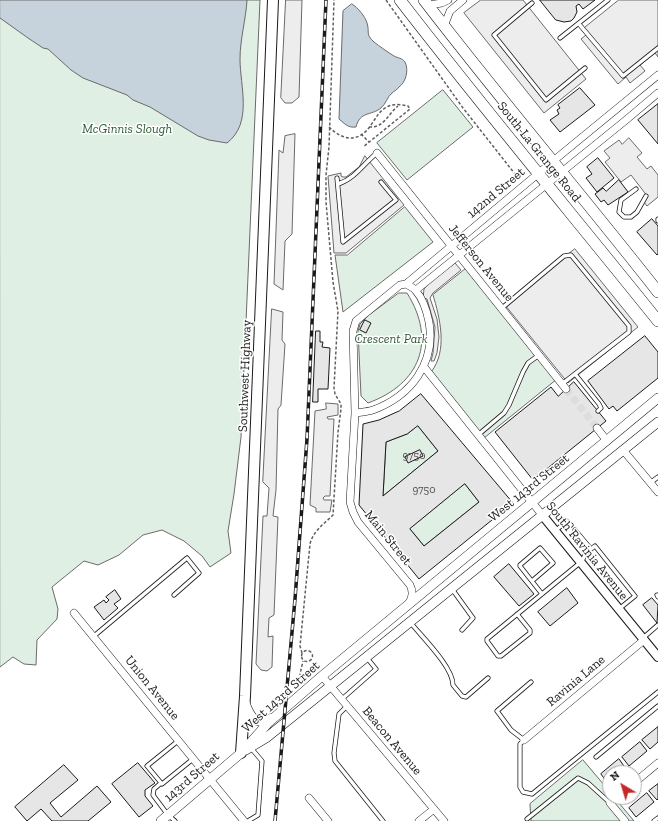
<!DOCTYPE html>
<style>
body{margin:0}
#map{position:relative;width:658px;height:821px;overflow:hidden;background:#fff;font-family:"Zilla Slab",serif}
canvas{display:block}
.north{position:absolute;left:602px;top:765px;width:40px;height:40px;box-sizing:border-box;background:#fff;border:1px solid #a3a3a3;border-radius:50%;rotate:322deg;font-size:11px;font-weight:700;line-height:16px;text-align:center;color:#1a1a1a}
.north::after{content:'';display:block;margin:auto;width:14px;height:18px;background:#c62828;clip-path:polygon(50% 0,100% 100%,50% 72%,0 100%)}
</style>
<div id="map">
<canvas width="658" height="821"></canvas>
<div class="north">N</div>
</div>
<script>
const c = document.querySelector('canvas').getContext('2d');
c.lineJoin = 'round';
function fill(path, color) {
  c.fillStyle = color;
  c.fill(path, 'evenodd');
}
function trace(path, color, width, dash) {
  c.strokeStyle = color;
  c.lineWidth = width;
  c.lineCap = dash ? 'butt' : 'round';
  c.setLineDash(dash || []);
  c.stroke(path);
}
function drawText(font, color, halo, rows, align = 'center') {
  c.font = font + ' "Zilla Slab",serif';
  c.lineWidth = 3;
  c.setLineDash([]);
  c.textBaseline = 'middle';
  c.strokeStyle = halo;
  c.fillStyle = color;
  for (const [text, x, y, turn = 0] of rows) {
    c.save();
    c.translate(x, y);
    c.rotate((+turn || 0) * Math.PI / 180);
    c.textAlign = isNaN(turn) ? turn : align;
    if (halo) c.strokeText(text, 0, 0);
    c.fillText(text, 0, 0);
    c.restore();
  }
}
const green = new Path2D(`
 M0,0h260l-19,437 -7,57 -6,37 3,22 -21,14 -8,-11 -18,-15 -22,-11 -19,5 -24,20 -21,10 -14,-4 -32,26 6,22 -1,10 -20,21 -1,25 -12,-1 -11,-7 -13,10z
 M443,90l30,37 -66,53 -30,-37z
 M405,207l28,35 -90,70 -8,-57h12z
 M468,267l89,112 -73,59 -53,-66c17,-21 9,-54 2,-77z
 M399,293h8c30,48 13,91 -39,110l-7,-7 -3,-65 2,-7 9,-9z
 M418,426l20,25 -55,45 3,-54 21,-8z
 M465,484l14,18 -55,44 -14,-17z
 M583,760l27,32v5h4l20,24h-103l-1,-17z`);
fill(green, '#e0efe3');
trace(green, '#6a6a6a', 1);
const parking = new Path2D(`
 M286,0h16l-3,97 -7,6h-7l-4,-5z
 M481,0h42l63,79 -42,34 -80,-100z
 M619,0h39v57l-3,-4 -15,12 5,6 -15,12 -4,-6 -8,7 -37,-45 5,-4 -4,-5z
 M295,134l-3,100 -7,7 -2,49 -9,-6 5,-134 4,3 2,-17z
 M629,138l13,15 -5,4 10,12 4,-3 7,9v22l-11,9 -4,-5 5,-4 -17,-22 -10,7 -16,-20 5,-4 -6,-7 15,-11 3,4z
 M365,156l39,49 -58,48h-12l-6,-77 13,-3v3l2,1h3l13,-10z
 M575,249l63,78 -70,56 -63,-78z
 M455,263l6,7 -28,23 -3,5 7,21 2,18 -2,16 -3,8h-3l2,-8 2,-26 -8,-28 -4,-1 1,-9 4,-5 20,-19 3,1z
 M272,309l11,3 -1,28 3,4 -4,61 -3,4 -2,81 -3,26 5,1 -4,98 -5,3 -1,19 5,-1 -1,31 -5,4 -6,-1 -5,-6 7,-148h4l2,-28 -6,-6z
 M326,403l12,1v11l-11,2 1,2h6l-4,77h-5l-2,2 1,2h8l-2,12h-14v-4l-6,-3 5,-94 11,-2z`);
fill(parking, '#ededed');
trace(parking, '#6a6a6a', 1);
const water = new Path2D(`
 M0,0h247c-1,19 -7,39 -7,59 0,27 13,64 -13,84l-18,-3 -11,-4 -48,-29 -17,-7 -6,-5 -44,-17 -12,-8 -23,-21 -5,-1 -15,-10 -28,-20z
 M352,4c6,4 13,12 15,19 3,9 -2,11 7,19 5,4 15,11 20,14 4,2 8,2 11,6 4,8 1,20 -6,25 -2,3 -5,4 -7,6 -5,4 -6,11 -11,15 -10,8 -21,3 -25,19 -8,1 -11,-3 -17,-8l4,-108z`);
fill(water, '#c6d2dc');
trace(water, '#6a6a6a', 1);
const building = new Path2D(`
 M540,0h55l-12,9 -4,-5 -3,2 1,6 -3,6 -3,3 -7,1 -8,-2z
 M580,88l15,17 -35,27 -10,-12 9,-6 -2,-4 3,-2 -2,-3z
 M658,104v40l-20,-24z
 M598,158l16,20 -17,14 -11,-14 6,-4 -5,-7z
 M619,180l9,12 -20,13 -4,-5 -3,2 -6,-8 8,-6 3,3z
 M652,219l6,7v28l-1,1 -20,-23z
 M365,320l6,3 -5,10 -6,-3z
 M316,331h4v11h3l-1,5 8,1 -2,41h-10v13h-5z
 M645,336l13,16v26l-41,33 -4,-5 -4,3 -21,-28z
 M574,382l32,39 -73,59 -38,-48 56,-45 7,9z
 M421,394l92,109 -94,76 -60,-74 4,-81 16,-4 20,-9zM418,426l20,25 -55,45 3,-54 21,-8zM465,484l14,18 -55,44 -14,-17z
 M420,450l3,6 -15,7 -3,-6z
 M509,564l25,30 -15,12 -25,-29z
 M567,588l11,15 -28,23 -12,-14z
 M115,590l6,9 -7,5 4,4 -14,12 -10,-13 10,-7 2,3 3,-3 -3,-3z
 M652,598l6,7 -1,18 -14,-18z
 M658,727v15l-8,7 -8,-9z
 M640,742l7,9 -18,15 -7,-9z
 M619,759l7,10 -5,4h-11v9l-2,2 -7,-10z
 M138,763l17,20 -10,7v6l8,10 -14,11 -27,-33z
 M64,765l14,15 -28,23 11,14 36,-31 14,16 -23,19h-36l-11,-12 -14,12 -12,-14z
 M658,784v15l-1,1 -8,-9z
 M647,793l7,9 -18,15 -7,-9z`);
fill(building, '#e6e6e6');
trace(building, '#1a1a1a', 1);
trace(new Path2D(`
 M566,389l31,39`), '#ddd', 7, [7, 3.5]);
const service = new Path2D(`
 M532,3l-38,32 52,65 39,-32
 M579,24l44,52 35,-28
 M560,38l48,-38
 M337,178l6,64
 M338,184c17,-5 26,-21 39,-31
 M636,189l-15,11 -2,12 5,5h7l6,-5 9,-16
 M658,221v-2
 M343,242l53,-42 -15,-18
 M502,308l62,-52 7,-1 58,71v6l-67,52
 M575,374l24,30 2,4 -3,3
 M478,435l26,-22 5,-8 14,-33 5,-9 11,-8
 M650,483l8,-6
 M575,530l16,19
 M555,531l12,-10 4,4
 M532,581l21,-18 -13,-15 -20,17v1l22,28
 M452,589l21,29 -11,12
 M657,595l1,2
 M517,614l13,16v3l-29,23h-3l-11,-15v-2l94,-77 6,-10 8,-6 40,50 -16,13
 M410,622c12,15 43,45 43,63l9,11 4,1 22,-19
 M94,636l93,-78 12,15 -25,22
 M643,638l15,-13
 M531,682l-34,29 14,19 13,10 -4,4v43l3,5 9,2 126,-102
 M342,699l34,-30 -9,-11
 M347,706l-8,8 -5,39 1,8 48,60
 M178,741l-31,25 15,18 31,-25
 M596,757l62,-51
 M161,783l-7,6 -1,6 15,20 7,6
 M527,819l51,-41 10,5 22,20
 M248,821l10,-6 4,-54 -11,-13
 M654,821l4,-3`);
const minor = new Path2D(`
 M428,5l14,-2 6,-3
 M444,26l6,-15 13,-11
 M377,153l189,236
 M406,284l146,-122 106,-87
 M416,290l210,-170 32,-27
 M424,367l119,149
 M355,413c6,-1 12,-1 18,-3 38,-14 63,-47 56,-88 -2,-10 -6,-23 -13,-31 -2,-3 -6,-5 -10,-7l-6,1 -44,36 -3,10 2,82 -5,89 3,10 5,10 52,63c3,6 3,12 -1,18
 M597,428l10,13
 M623,450l35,42
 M74,613l170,208
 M322,676l122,145
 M524,740l120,-100
 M634,783l24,-20
 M617,797l-7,6 15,18
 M309,798l19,23
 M419,821l15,-12`);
const tertiary = new Path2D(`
 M543,516l115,141`);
const secondary = new Path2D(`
 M245,703c5,14 11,24 27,15
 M246,750l20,-12 392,-316
 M161,821l80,-68 28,-31 53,-46 336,-278`);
const primary = new Path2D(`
 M241,753l4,-57 28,-696`);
const trunk = new Path2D(`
 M400,0c84,109 172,214 258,321
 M424,0c76,99 157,194 234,292`);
trace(service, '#1a1a1a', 5);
trace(minor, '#1a1a1a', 8);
trace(tertiary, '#1a1a1a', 10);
trace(secondary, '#1a1a1a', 10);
trace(primary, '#1a1a1a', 12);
trace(trunk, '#1a1a1a', 12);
trace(new Path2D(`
 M386,0l77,108 52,66
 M329,127c14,14 30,16 42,-2 5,-7 8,-14 16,-18 6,-4 15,-2 21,-1l2,3 -47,38
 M369,127c15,1 19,-13 29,-21
 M361,134l8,8
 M301.5 656a5.5 5.5 0 1 1 11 0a5.5 5.5 0 1 1-11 0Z
 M302,653l-2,-7 10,-102c3,-13 14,-20 23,-29l5,-83 3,-23v-5l-6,-10 -1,-6 4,-77 -5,-29 -7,-80v-27l3,-28 5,-147
 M303,681l-3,-7 3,-13`), '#5f5f5f', 1.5, [3, 2]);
trace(service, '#fff', 3.5);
trace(minor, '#fff', 7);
trace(tertiary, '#fff', 8);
trace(secondary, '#fff', 9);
trace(primary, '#fff', 10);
trace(trunk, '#fff', 11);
const rail = new Path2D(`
 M275,821l20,-222 12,-160 19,-439`);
trace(rail, '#1a1a1a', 3.5);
trace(rail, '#fff', 2, [6]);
drawText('11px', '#4d4d4d', null, [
 ["9750",414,456],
 ["9750",424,490]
]);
drawText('italic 13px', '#2b5a34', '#fff', [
 ["McGinnis Slough",127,129],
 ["Crescent Park",391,339]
]);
drawText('13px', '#1a1a1a', '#fff', [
 ["South La Grange Road",539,152,51],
 ["142nd Street",496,193,-40],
 ["Jefferson Avenue",481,263,51],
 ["Southwest Highway",245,376,-88],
 ["West 143rd Street",529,488,-39],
 ["Main Street",388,538,51],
 ["South Ravinia Avenue",587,551,51],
 ["Ravinia Lane",576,681,-40],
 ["Union Avenue",152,688,51],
 ["West 143rd Street",281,697,-42],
 ["Beacon Avenue",392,741,50],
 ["143rd Street",192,777,-41]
]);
</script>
